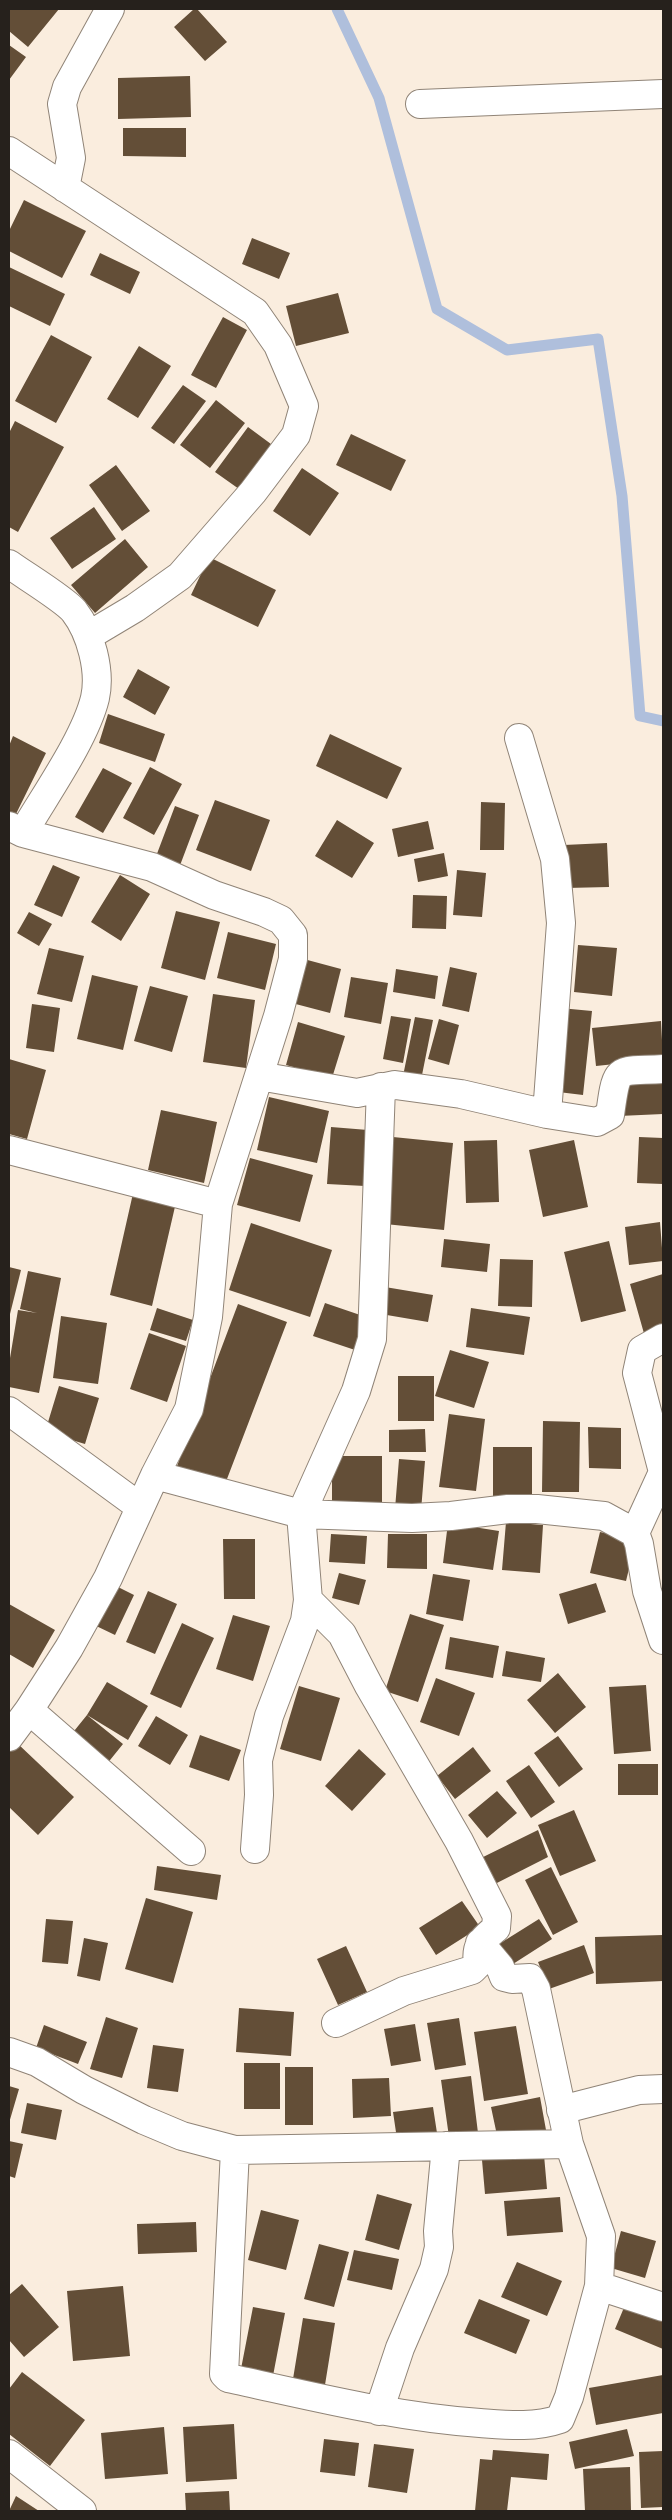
<!DOCTYPE html>
<style>
body{margin:0}
#map{position:relative;width:672px;height:2520px;overflow:hidden;background:#faedde;font-family:Raleway,sans-serif}
canvas{display:block}
.frame{position:absolute;inset:0;border:10px solid #26211c;pointer-events:none}
</style>
<div id="map">
<canvas width="672" height="2520"></canvas>
<div class="frame"></div>
</div>
<script>
const c = document.querySelector('canvas').getContext('2d');
c.lineJoin = 'round';
function trace(path, color, width, dash) {
  c.strokeStyle = color;
  c.lineWidth = width;
  c.lineCap = dash ? 'butt' : 'round';
  c.setLineDash(dash || []);
  c.stroke(path);
}
function fill(path, color) {
  c.fillStyle = color;
  c.fill(path, 'evenodd');
}
trace(new Path2D(`
 M337,9l42,89 58,211 70,41 91,-11 24,157 18,220 23,5`), '#afbfdc', 11);
fill(new Path2D(`
 M9,9h50l-31,38 -19,-16z
 M194,9h3l30,33 -22,19 -31,-34z
 M9,45l17,12 -17,23z
 M190,76l1,41 -73,2v-41z
 M123,128h63v29l-63,-1z
 M24,200l62,31 -24,47 -53,-27v-20z
 M252,238l38,15 -11,26 -37,-15z
 M100,253l40,19 -10,22 -40,-19z
 M9,267l56,27 -15,32 -41,-20z
 M338,293l11,40 -53,13 -10,-40z
 M223,317l24,13 -31,58 -25,-13z
 M51,335l41,22 -36,66 -41,-22z
 M139,346l32,20 -33,52 -31,-19z
 M183,385l23,16 -32,43 -23,-16z
 M216,400l29,23 -35,45 -30,-23z
 M15,421l49,26 -46,85 -9,-5v-94z
 M248,427l23,17 -32,45 -24,-17z
 M351,434l55,26 -15,31 -55,-26z
 M116,465l34,46 -28,20 -33,-46z
 M302,468l37,25 -29,43 -37,-25z
 M94,507l22,32 -44,30 -22,-31z
 M125,539l23,28 -53,46 -24,-28z
 M209,557l67,33 -18,37 -67,-32z
 M138,669l32,18 -15,28 -32,-18z
 M108,714l57,20 -10,28 -56,-19z
 M330,734l72,34 -15,31 -71,-33z
 M13,736l33,17 -31,63 -6,-3v-67z
 M150,767l32,17 -28,51 -31,-17z
 M103,768l29,15 -29,50 -28,-16z
 M215,800l55,20 -19,51 -55,-21z
 M481,802l24,1 -1,47h-24z
 M175,806l24,9 -20,53 -24,-9z
 M337,820l37,23 -22,35 -37,-22z
 M428,821l6,28 -36,8 -6,-28z
 M607,843l2,44 -43,1 -2,-43z
 M444,853l4,23 -30,6 -4,-23z
 M53,865l27,12 -18,40 -28,-12z
 M457,870l29,3 -4,44 -29,-2z
 M120,875l30,19 -29,47 -30,-19z
 M413,895l34,1 -1,33 -34,-1z
 M176,911l44,11 -15,58 -44,-12z
 M29,912l23,12 -13,22 -22,-13z
 M228,932l48,12 -11,46 -48,-12z
 M578,945l39,3 -5,48 -38,-4z
 M49,948l35,8 -12,46 -35,-8z
 M300,958l41,11 -11,44 -42,-11z
 M450,967l27,6 -8,39 -27,-6z
 M396,969l42,7 -3,23 -42,-7z
 M92,975l46,11 -15,64 -46,-11z
 M351,977l37,6 -7,41 -37,-7z
 M150,986l38,10 -16,56 -38,-11z
 M213,994l42,6 -9,68 -43,-6z
 M32,1004l28,4 -6,44 -28,-4z
 M560,1008l32,3 -9,84 -33,-4z
 M391,1016l20,3 -8,44 -20,-4z
 M415,1017l18,3 -12,60 -18,-4z
 M439,1019l20,6 -10,40 -21,-6z
 M661,1021l2,38 -67,7 -4,-38z
 M298,1022l47,14 -13,42 -46,-13z
 M9,1059l37,11 -19,69 -18,-5z
 M663,1082v32l-44,2 -3,-30z
 M269,1097l60,14 -12,52 -60,-13z
 M161,1110l56,12 -13,61 -56,-13z
 M331,1127l37,3 -3,56 -38,-2z
 M393,1137l60,6 -9,87 -59,-6z
 M639,1137l24,1v46l-26,-1z
 M497,1140l2,62 -33,1 -2,-62z
 M574,1140l14,67 -45,10 -14,-67z
 M250,1158l63,17 -13,47 -63,-17z
 M134,1189l43,9 -25,108 -42,-11z
 M660,1222l3,39 -34,4 -4,-38z
 M251,1223l81,27 -22,67 -81,-27z
 M444,1239l46,5 -3,28 -46,-5z
 M609,1241l17,70 -45,11 -17,-70z
 M500,1259l33,1 -1,47 -34,-1z
 M9,1267l12,3 -12,48z
 M28,1271l33,7 -22,115 -30,-6v-23l9,-54 19,3 -17,-4z
 M663,1274v57l-18,6 -15,-53z
 M379,1286l54,9 -5,27 -53,-9z
 M325,1303l41,14 -11,33 -42,-14z
 M238,1304l49,18 -65,170 -48,-18z
 M157,1308l36,12 -7,21 -36,-11z
 M471,1308l59,9 -6,38 -58,-8z
 M61,1316l46,7 -9,61 -45,-6z
 M149,1333l37,13 -19,56 -37,-13z
 M450,1350l39,12 -15,46 -39,-12z
 M398,1376h36v45h-36z
 M59,1386l40,12 -14,46 -40,-12z
 M449,1414l36,5 -9,72 -37,-4z
 M543,1421l37,1 -1,70h-37z
 M588,1427l33,1v41l-32,-1z
 M425,1429l1,23h-37v-22z
 M493,1447h39v52l-39,-1z
 M332,1456h50v46h-50z
 M399,1459l26,2 -4,50 -26,-2z
 M506,1522l37,3 -3,48 -38,-3z
 M448,1523l51,8 -6,39 -50,-7z
 M600,1532l36,8 -10,41 -36,-8z
 M331,1534l36,2 -2,28 -36,-2z
 M388,1534h39v35l-40,-1z
 M223,1539h32v60h-31z
 M339,1573l27,7 -7,25 -27,-7z
 M433,1574l37,6 -7,41 -37,-7z
 M110,1583l24,12 -19,40 -25,-12z
 M596,1583l10,29 -38,12 -9,-30z
 M148,1591l29,13 -22,50 -29,-12z
 M9,1604l46,26 -22,38 -24,-14z
 M410,1614l34,11 -26,77 -33,-11z
 M233,1615l37,11 -17,55 -37,-12z
 M182,1623l32,15 -33,70 -31,-14z
 M450,1637l49,9 -6,32 -48,-9z
 M506,1651l39,7 -4,24 -39,-6z
 M558,1673l28,34 -31,26 -28,-33z
 M436,1678l39,15 -16,43 -39,-14z
 M107,1682l41,24 -20,34 -41,-25z
 M646,1685l5,66 -37,3 -5,-67z
 M299,1686l41,12 -19,63 -41,-12z
 M87,1715l36,29 -21,26 -36,-29z
 M156,1716l32,19 -18,30 -32,-19z
 M200,1735l41,15 -12,31 -40,-14z
 M558,1736l25,33 -24,18 -25,-34z
 M17,1743l57,54 -36,38 -29,-28v-56z
 M473,1747l18,24 -36,28 -18,-23z
 M359,1749l27,25 -34,37 -27,-25z
 M618,1764h40v31h-40z
 M529,1765l26,37 -24,16 -25,-37z
 M497,1791l20,22 -30,25 -19,-23z
 M574,1810l22,51 -36,15 -22,-51z
 M538,1830l10,27 -59,30 -14,-26z
 M157,1866l64,9 -4,25 -63,-10z
 M551,1867l27,55 -25,13 -28,-55z
 M146,1898l47,14 -20,71 -48,-14z
 M462,1901l18,26 -44,28 -17,-27z
 M46,1919l27,2 -5,43 -26,-2z
 M539,1919l13,20 -39,25 -14,-20z
 M663,1935v46l-67,3 -1,-47z
 M84,1938l24,5 -8,38 -23,-5z
 M584,1945l10,28 -45,16 -11,-27z
 M346,1946l21,46 -29,13 -21,-46z
 M239,2008l55,4 -3,44 -55,-4z
 M106,2017l32,11 -16,50 -32,-9z
 M459,2018l7,47 -31,5 -8,-47z
 M415,2024l6,37 -30,5 -7,-37z
 M44,2025l43,17 -9,22 -42,-16z
 M516,2026l12,68 -44,7 -10,-69z
 M153,2045l31,4 -6,43 -31,-4z
 M244,2063h36v46h-36z
 M285,2067h28v58h-28z
 M471,2076l7,57 -29,4 -8,-57z
 M389,2078l2,38 -38,2 -1,-39z
 M9,2086l10,3 -10,34z
 M540,2097l6,33 -48,10 -7,-33z
 M27,2103l35,7 -6,30 -35,-7z
 M433,2107l4,26 -40,6 -4,-27z
 M9,2141l14,3 -8,34 -6,-2z
 M544,2155l3,34 -62,5 -3,-34z
 M377,2194l35,10 -13,46 -34,-10z
 M560,2197l3,35 -56,4 -3,-35z
 M261,2210l38,10 -13,50 -38,-10z
 M196,2222l1,30 -59,2 -1,-30z
 M621,2231l35,10 -11,37 -34,-10z
 M319,2244l30,8 -15,55 -30,-8z
 M354,2250l45,9 -7,31 -45,-10z
 M517,2262l45,19 -15,35 -46,-19z
 M22,2284l37,43 -35,30 -15,-17v-45z
 M123,2286l7,70 -57,5 -6,-70z
 M628,2298l35,15v36l-48,-20z
 M479,2299l51,21 -14,34 -52,-21z
 M253,2307l32,6 -13,68 -32,-7z
 M303,2318l32,5 -11,68 -32,-6z
 M22,2372l63,48 -35,46 -41,-32v-45z
 M663,2375v38l-67,12 -7,-37z
 M234,2424l3,55 -51,3 -3,-55z
 M164,2427l4,47 -63,5 -4,-46z
 M627,2429l7,27 -59,13 -6,-27z
 M324,2439l35,4 -4,33 -35,-4z
 M374,2444l40,5 -7,44 -39,-6z
 M493,2450l56,4 -2,26 -36,-3 -4,34h-32l5,-52 12,1z
 M663,2451v56l-22,1 -2,-56z
 M630,2467l1,44h-46l-2,-42z
 M229,2491l1,20h-44l-1,-18z
 M16,2496l23,15h-30z`), '#634e37');
const minor = new Path2D(`
 M420,104l243,-10
 M9,151l246,161 23,33 26,61 -8,29 -43,57 -73,84 -45,32 -47,28
 M65,188l6,-30 -9,-54 5,-17 43,-78
 M9,564c15,11 55,35 65,47 17,22 27,60 21,87 -10,41 -50,97 -72,135
 M519,738l36,121 6,64 -14,191
 M9,826l14,7 129,34 62,28 50,17 17,8 12,15v24l-15,57 -60,188 -10,113 -19,92 -34,66 -47,103 -39,70 -40,62 -20,27
 M259,1076l98,17 38,-8 66,9 86,20 50,8 13,-7c7,-52 6,-43 53,-46
 M9,1150l209,54
 M9,1411l131,96
 M155,1475l146,39 111,4 39,-2 57,-7h29l67,7 31,17 28,-61 -26,-99 5,-23 21,-12
 M635,1533l4,11 8,47 16,49
 M29,1710l162,141
 M255,1849l4,-54 -1,-35 11,-44 36,-95 3,-21
 M480,1943l20,24 4,10 8,2 18,-1 6,11 33,155 32,92 -2,50 64,21
 M336,2023l68,-32 68,-21 6,-6c-3,-19 4,-24 18,-36l1,-12 -38,-75 -90,-155 -27,-52 -34,-34 -7,-86 55,-123 16,-52 9,-252
 M9,2052l28,10 47,28 60,30 38,16 53,14 334,-6
 M561,2110l78,-20 24,-1
 M235,2150l-11,224 4,4c84,18 166,39 252,45 27,2 54,5 80,-4l9,-22 30,-111
 M379,2411l21,-63 34,-79 5,-22 -1,-16 8,-85
 M9,2454l73,57`);
trace(minor, '#908477', 30);
trace(minor, '#fff', 28);
</script>
